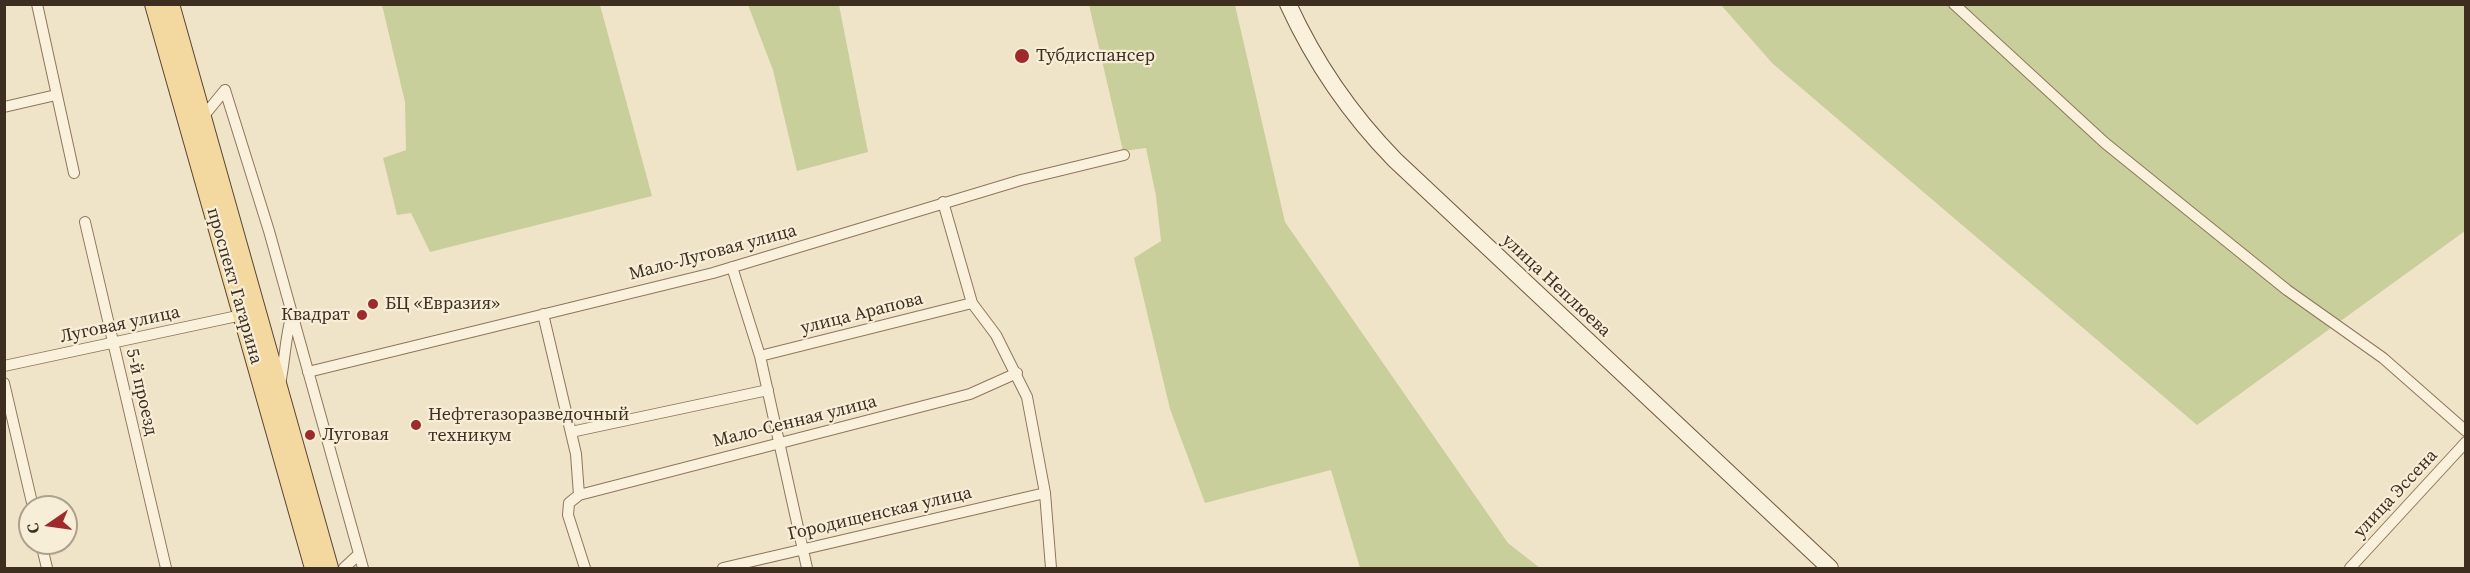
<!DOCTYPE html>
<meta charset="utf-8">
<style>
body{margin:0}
#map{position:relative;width:2470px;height:573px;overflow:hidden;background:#f0e4c8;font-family:"Source Serif 4",serif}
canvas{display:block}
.frame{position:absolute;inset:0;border:6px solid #3d2e20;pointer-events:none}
.north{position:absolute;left:18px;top:495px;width:60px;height:60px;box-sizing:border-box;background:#f7eed8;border:2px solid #ada18e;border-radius:50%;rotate:257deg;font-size:16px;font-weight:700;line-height:24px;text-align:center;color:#3d2e20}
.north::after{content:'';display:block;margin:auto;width:21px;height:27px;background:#9e2a2b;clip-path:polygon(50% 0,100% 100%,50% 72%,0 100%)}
</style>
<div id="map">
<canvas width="2470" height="573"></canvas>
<div class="frame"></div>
<div class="north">С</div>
</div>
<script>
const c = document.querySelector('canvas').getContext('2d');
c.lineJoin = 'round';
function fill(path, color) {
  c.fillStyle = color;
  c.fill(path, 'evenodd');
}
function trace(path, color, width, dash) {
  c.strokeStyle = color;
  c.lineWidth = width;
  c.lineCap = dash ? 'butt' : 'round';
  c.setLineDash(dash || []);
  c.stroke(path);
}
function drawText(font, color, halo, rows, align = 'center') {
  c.font = font + ' "Source Serif 4",serif';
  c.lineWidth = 4.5;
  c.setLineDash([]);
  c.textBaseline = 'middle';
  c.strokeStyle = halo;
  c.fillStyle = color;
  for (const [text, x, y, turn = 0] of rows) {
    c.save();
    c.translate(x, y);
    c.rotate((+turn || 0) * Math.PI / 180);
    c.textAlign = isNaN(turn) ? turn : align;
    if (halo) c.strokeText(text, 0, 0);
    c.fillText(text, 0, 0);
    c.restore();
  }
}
fill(new Path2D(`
 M382,5h218l52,191 -222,56 -19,-39 -14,2 -14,-57 23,-8 -1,-48z
 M748,5h91l29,147 -71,19 -24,-101z
 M1089,5h146l50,217 223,321 32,25h-180l-29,-98 -126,33 -35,-94 -36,-151 27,-17 -5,-45 -10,-48 -23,3z
 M1721,5h744v226l-268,194 -424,-361z`), '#c9cf9b');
const street = new Path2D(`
 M37,4l37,169
 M1954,4l151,139 182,147 96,68 83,73
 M225,90l44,141 94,337
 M4,107l52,-12
 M202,118l23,-28
 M943,202l29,101 24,32 31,62 18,96 6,75
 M85,222l81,346
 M732,267l28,89 47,212
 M543,314l33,140 3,41 -10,8 -1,12 17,53
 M760,356l212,-53
 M4,366l238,-51
 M308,372l405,-99 308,-93 103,-25
 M4,383l29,124
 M280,384c5,-23 5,-47 12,-70
 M571,432l197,-42
 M579,495l391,-101 47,-21
 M41,543l6,25
 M344,568l15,-14
 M723,568l322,-75
 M2350,568l116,-126`);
const secondary = new Path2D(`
 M1288,4c27,59 62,110 107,156l435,408`);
const primary = new Path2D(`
 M154,4l160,564
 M170,4l159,564`);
trace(street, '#8d765c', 12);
trace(secondary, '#6f573f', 18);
trace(primary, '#5b4430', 20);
trace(street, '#faf1dc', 10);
trace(secondary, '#faf1dc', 16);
trace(primary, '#f3d9a0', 18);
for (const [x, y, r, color] of [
 [1022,56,8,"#9e2a2b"],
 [373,304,6,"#9e2a2b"],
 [362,315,6,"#9e2a2b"],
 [416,425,6,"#9e2a2b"],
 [310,435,6,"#9e2a2b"]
]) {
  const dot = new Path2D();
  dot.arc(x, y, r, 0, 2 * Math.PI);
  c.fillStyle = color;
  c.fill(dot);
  trace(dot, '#f7eed8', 2);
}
drawText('18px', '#3d2e20', '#f7eed8', [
 ["Тубдиспансер",1036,56],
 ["БЦ «Евразия»",385,304],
 ["Квадрат",350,315,"right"],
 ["Нефтегазоразведочный",428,415],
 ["техникум",428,436],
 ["Луговая",322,435]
], 'left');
drawText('18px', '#3d2e20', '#f7eed8', [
 ["Мало-Луговая улица",713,253,-15],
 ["проспект Гагарина",234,286,74],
 ["улица Неплюева",1556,286,43],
 ["улица Арапова",862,314,-14],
 ["Луговая улица",120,325,-12],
 ["5-й проезд",141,392,77],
 ["Мало-Сенная улица",795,422,-14],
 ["улица Эссена",2396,494,-47],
 ["Городищенская улица",880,514,-13]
]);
</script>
